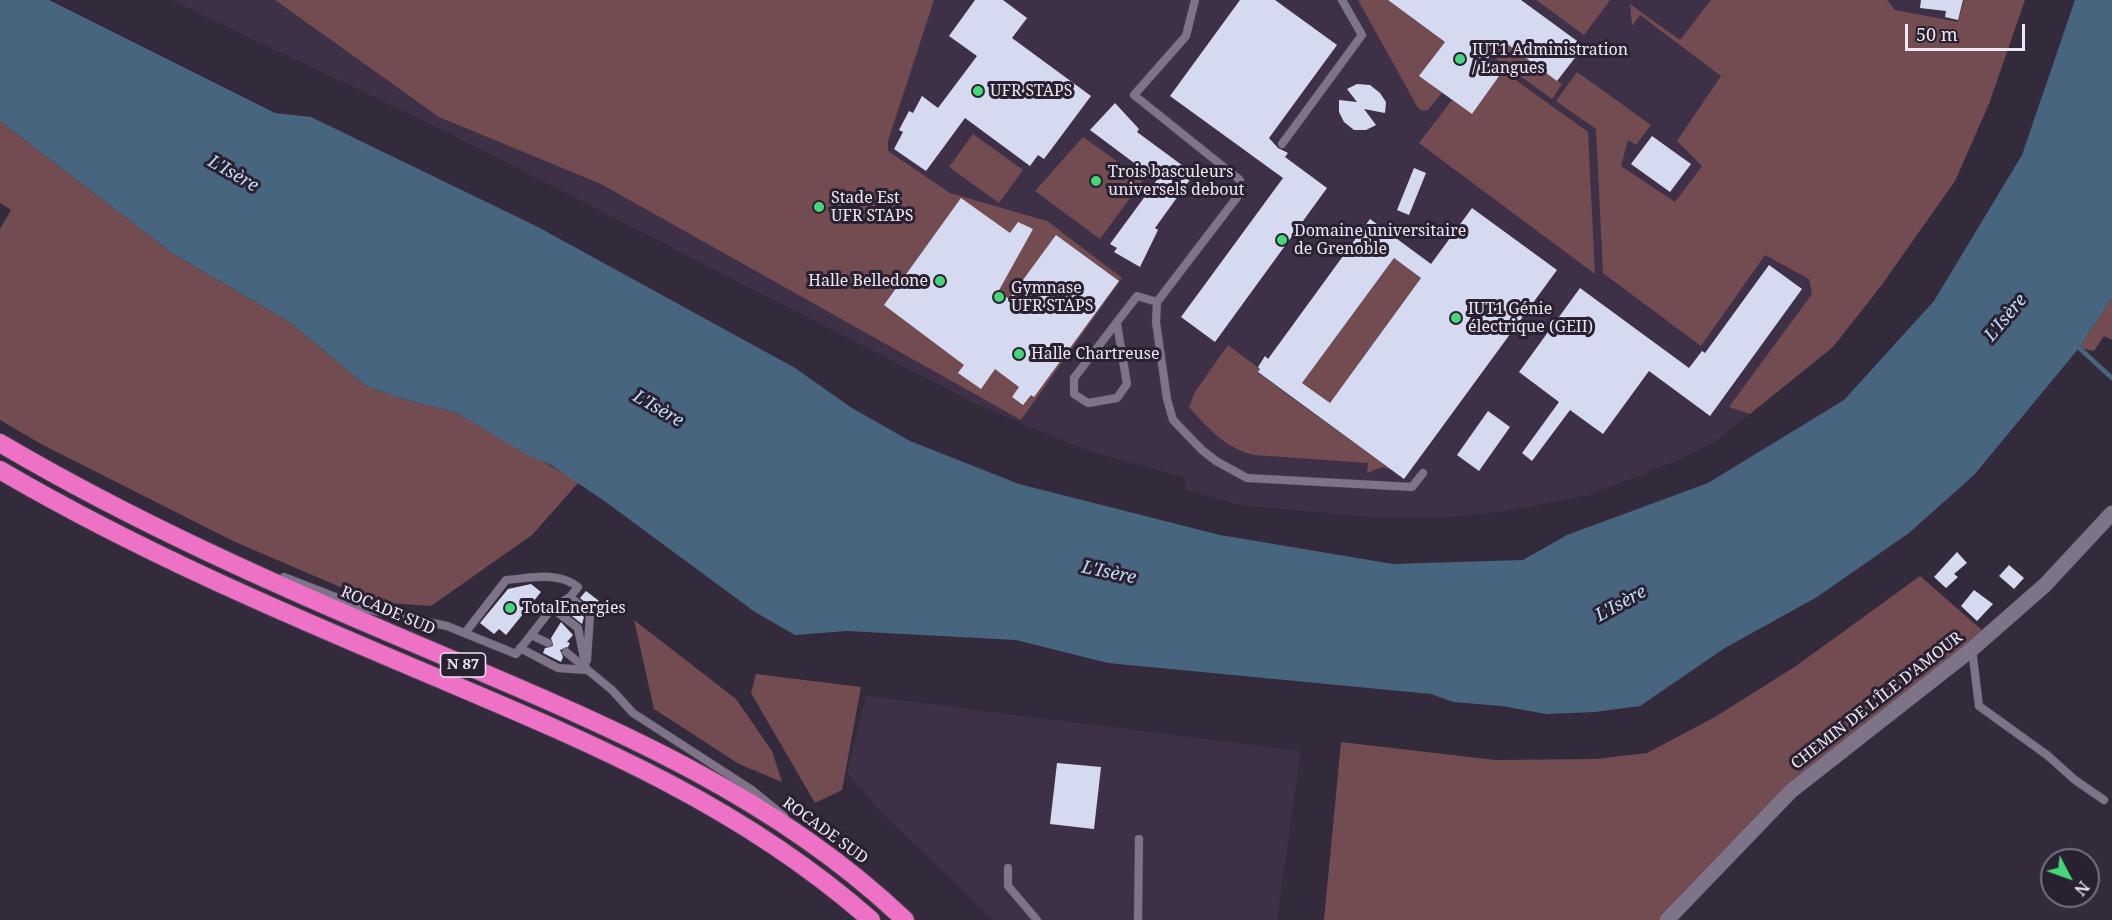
<!DOCTYPE html>
<meta charset="utf-8">
<style>
body{margin:0}
#map{position:relative;width:2112px;height:920px;overflow:hidden;background:#332a3b;font-family:"Noto Serif",serif}
canvas{display:block}
.north{position:absolute;left:2040px;top:848px;width:60px;height:60px;box-sizing:border-box;background:#292031;border:2px solid #77707e;border-radius:50%;rotate:131deg;font-size:16px;font-weight:700;line-height:24px;text-align:center;color:#ede7f2}
.north::after{content:'';display:block;margin:auto;width:21px;height:27px;background:#46d77a;clip-path:polygon(50% 0,100% 100%,50% 72%,0 100%)}
.scale{position:absolute;left:1905px;top:24px;width:120px;height:27px;box-sizing:border-box;border:3px solid #ede7f2;border-top:0;padding-left:8px;font-size:18px;line-height:21px;white-space:nowrap;color:#ede7f2;-webkit-text-stroke:4px #292031;paint-order:stroke}
</style>
<div id="map">
<canvas width="2112" height="920"></canvas>
<div class="north">N</div>
<div class="scale">50 m</div>
</div>
<script>
const c = document.querySelector('canvas').getContext('2d');
c.lineJoin = 'round';
function fill(path, color) {
  c.fillStyle = color;
  c.fill(path, 'evenodd');
}
function trace(path, color, width, dash) {
  c.strokeStyle = color;
  c.lineWidth = width;
  c.lineCap = dash ? 'butt' : 'round';
  c.setLineDash(dash || []);
  c.stroke(path);
}
function drawText(font, color, halo, rows, align = 'center') {
  c.font = font + ' "Noto Serif",serif';
  c.lineWidth = 6;
  c.setLineDash([]);
  c.textBaseline = 'middle';
  c.strokeStyle = halo;
  c.fillStyle = color;
  for (const [text, x, y, turn = 0] of rows) {
    c.save();
    c.translate(x, y);
    c.rotate((+turn || 0) * Math.PI / 180);
    c.textAlign = isNaN(turn) ? turn : align;
    if (halo) c.strokeText(text, 0, 0);
    c.fillText(text, 0, 0);
    c.restore();
  }
}
fill(new Path2D(`
 M171,0h1850l-277,412 6,2 -34,27 -40,20 -86,34 -90,17 -48,5h-84l-129,-12 -52,-15 -3,-13 -96,-26 -108,-45 -533,-274z
 M866,696l435,55 -24,169h-284l-114,-110 -32,-38z`), '#3e3147');
fill(new Path2D(`
 M275,0h659l-46,141v10l62,42 97,28 75,57 -101,142 -420,-236 -162,-67z
 M1358,0h30l57,42 -25,34 22,17 -14,17 -5,1 -5,-3z
 M1536,0h74l-26,35z
 M1711,0h176l8,10 63,12 6,-22h61l-36,104 -34,77 -74,105 -48,61 -83,67 -21,-7 83,-113 -3,-15 -44,-24 -64,91 -98,-73 -7,-144 -40,-28 21,-29 74,53 -15,20 -8,-5 -7,26 54,36 27,-36 -25,-25 44,-65 -81,-61 -8,11 -2,-22 50,36z
 M1502,40l60,44 -10,15 -61,-44z
 M1503,71l85,61 7,142 -176,-131 33,-43 20,14z
 M0,121l172,132 119,70 75,63 33,12 58,15 122,69 -47,53 -101,71 -56,-4 -142,-61 -192,-97 -41,-24v-191l11,-19 -11,-7z
 M973,134l50,36 -24,33 -50,-36z
 M1083,137l60,43 -43,59 -65,-48z
 M1394,258l27,20 -91,125 -28,-20z
 M2112,298v42l-8,-4 -10,15 -15,-3z
 M1228,345l32,24 -2,4 132,96 -8,-2 -15,6 1,-10 -114,-8c-29,-7 -46,-27 -65,-48l6,-15z
 M1920,576l63,55 -145,123 -171,166h-343l17,-178 154,18 100,-1 52,-6 68,-36 81,-51z
 M634,620l102,79 36,52 10,31 -43,-18 -85,-55z
 M756,674l105,13 -19,103 -27,13 -64,-110z`), '#724c50');
fill(new Path2D(`
 M0,0h49l226,113 36,4 227,110 257,141 57,40 58,33 109,43 201,51 173,29 130,-4 44,-25 141,-52 136,-83 90,-99 88,-146 53,-155h37v298l-33,50 -105,127 -65,58 -92,64 -92,51 -85,58 -45,6 -49,2 -44,-8 -49,-4 -22,-8 -323,-31 -92,-23 -169,-9 -52,4 -40,-23 -152,-112 -52,-35 -22,-9 -72,-43 -58,-15 -33,-12 -75,-63 -119,-70 -172,-132z`), '#486580');
trace(new Path2D(`
 M2076,345l36,33`), '#486580', 4.5);
fill(new Path2D(`
 M975,0h28l24,18 -15,20 79,58 -47,63 -6,-4 -8,11 -65,-48 -39,53 -32,-22 9,-17 -4,-2 10,-19 4,2 9,-17 16,12 39,-52 -28,-20z
 M1240,0h35l62,45 -68,93 9,10 10,5 -3,4 42,31 -112,154 -34,-25 102,-139 -113,-82z
 M1388,0h133l63,46 -27,35 -55,-41 -16,21 16,11 -30,42 -53,-38 26,-34z
 M1921,0h42l-5,20 -13,-3 1,-6 -26,-3z
 M1357,84l13,1 10,8 6,9 -1,11 -21,-4 12,16 -10,5h-12l-10,-8 -5,-10v-12l18,2 -10,-13z
 M1115,103l24,26 -2,3 57,42 -39,54 3,2 -18,37 -26,-15 3,-4 -7,-4 47,-64 -67,-50z
 M1652,136l39,28 -21,28 -39,-28z
 M1414,168l12,5 -17,42 -12,-5z
 M961,198l49,35 8,-11 15,7 -35,63 11,7 47,-64 63,46 -85,116 -3,-2 -8,10 -11,-8 7,-10 -24,-18 -14,20 -23,-16 6,-8 -80,-60z
 M1472,208l85,62 -153,209 -146,-107 2,-3 -2,-2 7,-11 3,3 102,-140 61,45zM1394,258l27,20 -91,125 -28,-20z
 M1769,265l33,24 -92,127 -61,-45 -46,63 -33,-24 -38,51 -10,-8 37,-51 -40,-30 61,-84 109,80 13,-17 3,2z
 M1488,411l22,16 -31,44 -22,-16z
 M1957,552l10,11 -13,11 4,3 -12,11 -12,-11z
 M2009,565l15,13 -10,11 -15,-13z
 M531,584l10,8 -35,43 -7,-6 -5,5 -14,-11 28,-34z
 M1974,590l19,14 -16,17 -16,-15z
 M586,591l13,10 -6,8 -13,-11z
 M573,607l11,10 -2,7 -14,-11z
 M561,622l12,13 -6,7 3,1 -2,4 -8,3 3,7 -2,5 -18,-9 2,-5 8,-2 -2,-8z
 M1057,763l44,4 -7,62 -44,-5z`), '#d6daf1');
const lane = new Path2D(`
 M1195,0l-9,36 -52,59 106,85 1,12 -84,110 -1,20 11,77 6,21 29,30 14,11 31,17 165,9 11,-14
 M1282,144l80,-109 -20,-35
 M1117,324l10,60 -10,14 -29,5 -14,-9v-16l63,-82 20,6
 M284,577l82,32 81,17 69,28 15,-19 17,8
 M570,597l20,17 -3,46
 M465,633l41,-53c25,-2 52,-9 72,7l-8,10 -18,11
 M531,635l21,-27 26,20 8,41
 M520,648l38,20 28,2
 M1972,649l7,57 68,49 28,25 29,20
 M566,652l46,38 21,23 119,77 32,26
 M1008,868v18l29,34
 M1138,920l1,-81`);
const street = new Path2D(`
 M1667,920l124,-129 181,-142 73,-64 67,-72`);
const highway = new Path2D(`
 M0,443c134,79 276,142 418,202 173,74 349,143 487,275
 M0,470c138,81 286,144 433,206 158,67 308,129 438,244`);
trace(lane, '#4d4554', 9);
trace(street, '#4d4554', 16);
trace(highway, '#4d4554', 20);
trace(lane, '#7e7387', 8);
trace(street, '#7e7387', 15);
trace(highway, '#ed72c5', 18);
for (const [x, y, r, color] of [
 [1460,59,6,"#46d77a"],
 [978,91,6,"#46d77a"],
 [1096,181,6,"#46d77a"],
 [819,207,6,"#46d77a"],
 [1282,240,6,"#46d77a"],
 [940,281,6,"#46d77a"],
 [999,297,6,"#46d77a"],
 [1456,318,6,"#46d77a"],
 [1019,354,6,"#46d77a"],
 [510,608,6,"#46d77a"]
]) {
  const dot = new Path2D();
  dot.arc(x, y, r, 0, 2 * Math.PI);
  c.fillStyle = color;
  c.fill(dot);
  trace(dot, '#292031', 2);
}
for (const [x, y, w] of [
 [463,665,45]
]) {
  const box = new Path2D();
  box.roundRect(x - w / 2, y - 12, w, 24, 4.5);
  c.fillStyle = '#292031';
  c.fill(box);
  trace(box, '#ede7f2', 1.5);
}
drawText('bold 15px', '#ede7f2', null, [
 ["N 87",463,665]
]);
drawText('16px', '#ede7f2', '#292031', [
 ["IUT1 Administration",1472,50],
 ["/ Langues",1472,68],
 ["UFR STAPS",990,91],
 ["Trois basculeurs",1108,172],
 ["universels debout",1108,190],
 ["Stade Est",831,198],
 ["UFR STAPS",831,216],
 ["Domaine universitaire",1294,231],
 ["de Grenoble",1294,249],
 ["Halle Belledone",928,281,"right"],
 ["Gymnase",1011,288],
 ["UFR STAPS",1011,306],
 ["IUT1 Génie",1468,309],
 ["électrique (GEII)",1468,327],
 ["Halle Chartreuse",1031,354],
 ["TotalEnergies",522,608]
], 'left');
drawText('16px', '#ede7f2', '#292031', [
 ["ROCADE SUD",388,611,23],
 ["CHEMIN DE L'ÎLE D'AMOUR",1877,701,-38],
 ["ROCADE SUD",825,831,36]
]);
drawText('italic 18px', '#c0dffb', '#292031', [
 ["L'Isère",233,174,30],
 ["L'Isère",2006,318,-50],
 ["L'Isère",658,409,30],
 ["L'Isère",1109,573,12],
 ["L'Isère",1621,604,-29]
]);
</script>
